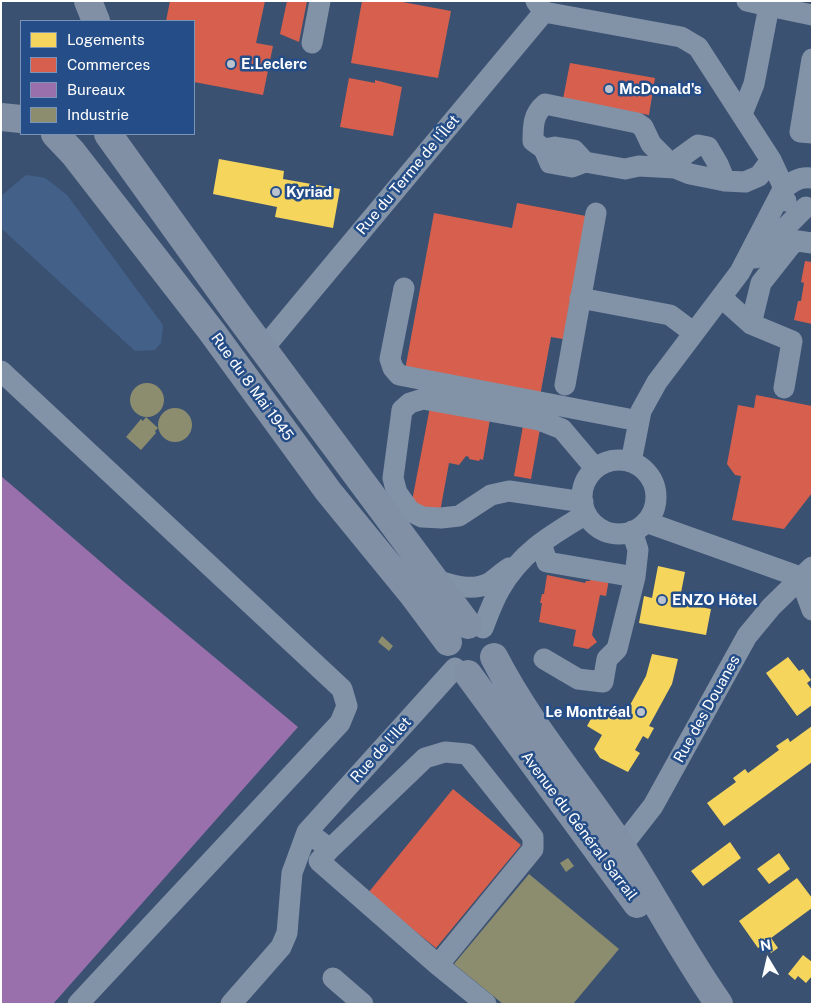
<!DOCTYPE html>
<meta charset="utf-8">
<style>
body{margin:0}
#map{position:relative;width:813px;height:1005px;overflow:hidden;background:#3b5172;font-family:"Public Sans",sans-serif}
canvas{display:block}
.frame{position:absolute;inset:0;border:2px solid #fff;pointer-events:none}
.legend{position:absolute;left:20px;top:20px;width:175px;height:115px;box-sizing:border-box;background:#254d88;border:1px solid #7c94b8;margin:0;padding:6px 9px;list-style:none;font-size:15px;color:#fff}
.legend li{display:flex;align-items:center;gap:10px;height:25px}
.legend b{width:25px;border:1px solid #7c94b8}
.north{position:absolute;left:743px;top:935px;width:50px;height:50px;-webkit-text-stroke:4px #254d88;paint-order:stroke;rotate:351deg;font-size:14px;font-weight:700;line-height:20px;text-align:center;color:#fff}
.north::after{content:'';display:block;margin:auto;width:18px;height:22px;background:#fff;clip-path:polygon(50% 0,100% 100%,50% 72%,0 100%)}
</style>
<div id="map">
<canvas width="813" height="1005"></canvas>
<div class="frame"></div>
<ul class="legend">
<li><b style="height:14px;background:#f6d55c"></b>Logements</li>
<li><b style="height:14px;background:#d6604d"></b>Commerces</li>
<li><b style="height:14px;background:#9970ab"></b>Bureaux</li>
<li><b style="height:14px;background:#8c8c6e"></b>Industrie</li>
</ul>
<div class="north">N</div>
</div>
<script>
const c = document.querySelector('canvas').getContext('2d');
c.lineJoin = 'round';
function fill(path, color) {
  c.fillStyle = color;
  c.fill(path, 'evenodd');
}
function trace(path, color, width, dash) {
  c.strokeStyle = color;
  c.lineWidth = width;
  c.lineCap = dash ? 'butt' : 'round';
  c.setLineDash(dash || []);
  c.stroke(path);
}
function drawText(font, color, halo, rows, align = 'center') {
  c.font = font + ' "Public Sans",sans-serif';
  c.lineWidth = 5;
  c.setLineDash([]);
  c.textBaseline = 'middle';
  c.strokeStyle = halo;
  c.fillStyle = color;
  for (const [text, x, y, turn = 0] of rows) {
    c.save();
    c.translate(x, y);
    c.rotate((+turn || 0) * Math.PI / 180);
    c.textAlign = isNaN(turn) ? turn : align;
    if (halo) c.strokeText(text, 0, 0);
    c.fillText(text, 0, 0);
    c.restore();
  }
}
fill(new Path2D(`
 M26,175l19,3 22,17 96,130 -2,18 -6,7 -20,1 -134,-123v-32z`), '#436089');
fill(new Path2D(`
 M219,159l65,12 -1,8 57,10 -7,39 -58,-11 2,-10 -64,-13z
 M658,566l27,6 -6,31 32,6 -5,26 -67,-12 5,-27 8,2z
 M652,654l26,5 -6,25 -23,42 5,2 -6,11 -5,-3 -8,14 5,3 -12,19 -28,-14 -6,-9 8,-14 -15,-9 11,-20 14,8 2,-4 10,6 22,-40z
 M788,657l11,14 4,-2 8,11 -4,3 5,7v15l-15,11 -31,-43z
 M812,726v36l-88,64 -17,-23 29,-21 -3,-4 12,-9 3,4 31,-23 -3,-4 12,-8 2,4z
 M730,842l11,16 -38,28 -12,-15z
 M779,853l11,16 -21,15 -12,-15z
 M797,878l15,20v10l-41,30 7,10 -7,5 -6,-10 -7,5 -19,-27z
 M803,955l9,7v14l-6,7 -8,-7 -3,4 -7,-6z`), '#f6d55c');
fill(new Path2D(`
 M170,1h95l-9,42 17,3 -10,49 -69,-13v-61h-28z
 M287,1h20l-8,41 -19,-8z
 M362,1h35l54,10 -13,67 -87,-15z
 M570,63l85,15 -6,37 -86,-16z
 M349,78l26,5v-3l27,7 -9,49 -53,-9z
 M517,203l69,13 -23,123 -12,-2 -11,59 -135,-26 29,-157 78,15z
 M805,261l7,1v62l-18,-4 4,-19h3l3,-18 -3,-1z
 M756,395l56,11v87l-28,36 -52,-9 9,-44 -6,-1 -8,-11 11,-59 16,3z
 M430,407l60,12 -7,41 -3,-1 -1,2 -10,-2v-2l-3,-1 -7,9 -10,-2 -9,49 -23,-5 -5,-6z
 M523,426l17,3 -9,50 -17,-3z
 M592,571l18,3 -4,22 -6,-1 -8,40 5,7 -9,7 -15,-3 3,-16 -37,-8 3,-19h-2l2,-9h2l3,-19 38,8 1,-2h4z
 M453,789l68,56 -85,103 -68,-55z`), '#d6604d');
fill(new Path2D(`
 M1,476l122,105 175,146 -245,277h-52z`), '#9970ab');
fill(new Path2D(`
 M130 400a17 17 0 1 1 34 0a17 17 0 1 1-34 0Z
 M158 425a17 17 0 1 1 34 0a17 17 0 1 1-34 0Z
 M146,417l12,11 -3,3 1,2 -15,17 -15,-13 15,-18 2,2z
 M382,636l11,10 -4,5 -11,-9z
 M568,858l6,8 -8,6 -6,-9z
 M529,874l90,75 -46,55h-70l-49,-40z`), '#8c8c6e');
trace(new Path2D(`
 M747,1l22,5
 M544,12l137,25 17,10 73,113 13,28
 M312,43l8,-42
 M812,59l-12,73 12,1
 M742,114l12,-30 15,-78 43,9
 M544,149l6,14 22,4 13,-5
 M675,168l-24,-24 -8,-17 -6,-4 -92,-19c-12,10 -12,22 -12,37l11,8 11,-2 19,3 11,12 40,7 14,-3 36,2 15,6 35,7 20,1 14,-6 12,-16
 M675,168l5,-10 18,-13 10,2 10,17 7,17
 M786,201l-3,-3 -1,-7c8,-9 17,-15 30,-13
 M755,258l51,-51
 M404,288l-14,71 3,9 6,7 240,46
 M580,298l90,17 24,18
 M722,298l29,26 41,17 -8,47
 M751,324l10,-41 30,-38 7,-4 14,2
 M263,349l281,-337 -8,-11
 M1,371l341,318 5,17 -7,17 -262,281
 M565,385l31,-172
 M582 497a37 37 0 1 1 74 0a37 37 0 1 1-74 0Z
 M631,462l10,-51 16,-29 83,-110 42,-81
 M583,502l-74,-11 -18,4 -32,21 -18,2 -19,-1 -12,-6 -13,-18 -4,-15 9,-68 8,-7 13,-4 116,21 23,9 33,39
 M646,522l154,55
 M541,543l6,19 88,15 3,-27 -6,-19
 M800,577l12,33
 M433,579c17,6 39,13 56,4 7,-4 13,-11 20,-15
 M483,628c5,-13 10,-27 17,-39 21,-37 51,-54 86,-75
 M544,659l34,20 25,3 4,-23 10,-10 18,-72
 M307,832l148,-164
 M621,847l32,-41 94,-170 24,-29 41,-40
 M330,849l95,-91 20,-6 22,2 66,83v12l-95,116
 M333,978l30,26
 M231,1004l50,-57 6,-14 5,-60 15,-41 23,17 -11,12 119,104 48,39`), '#8292a7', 21);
trace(new Path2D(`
 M88,1l8,20
 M1,117l20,2
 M55,134l18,19 139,179 116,159 85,104 35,47
 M108,134l127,177 233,314
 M494,657c35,68 85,126 127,189 34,52 62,107 98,158
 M468,674l169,230`), '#8190a5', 28);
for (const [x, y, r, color] of [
 [231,64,5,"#bac2ce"],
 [609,89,5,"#bac2ce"],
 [276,192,5,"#bac2ce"],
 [662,600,5,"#bac2ce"],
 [641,712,5,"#bac2ce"]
]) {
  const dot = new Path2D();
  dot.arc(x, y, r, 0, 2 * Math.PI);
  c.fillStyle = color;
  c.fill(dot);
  trace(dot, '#254d88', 2);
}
drawText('bold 15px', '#fff', '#254d88', [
 ["E.Leclerc",241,64],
 ["McDonald's",619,89],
 ["Kyriad",286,192],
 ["ENZO Hôtel",672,600],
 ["Le Montréal",631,712,"right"]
], 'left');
drawText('15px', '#fff', '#254d88', [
 ["Rue du Terme de l'Îlet",408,175,-50],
 ["Rue du 8 Mai 1945",252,387,54],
 ["Rue des Douanes",707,709,-61],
 ["Rue de l'Ilet",381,750,-48],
 ["Avenue du Général Sarrail",579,826,53]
]);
</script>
